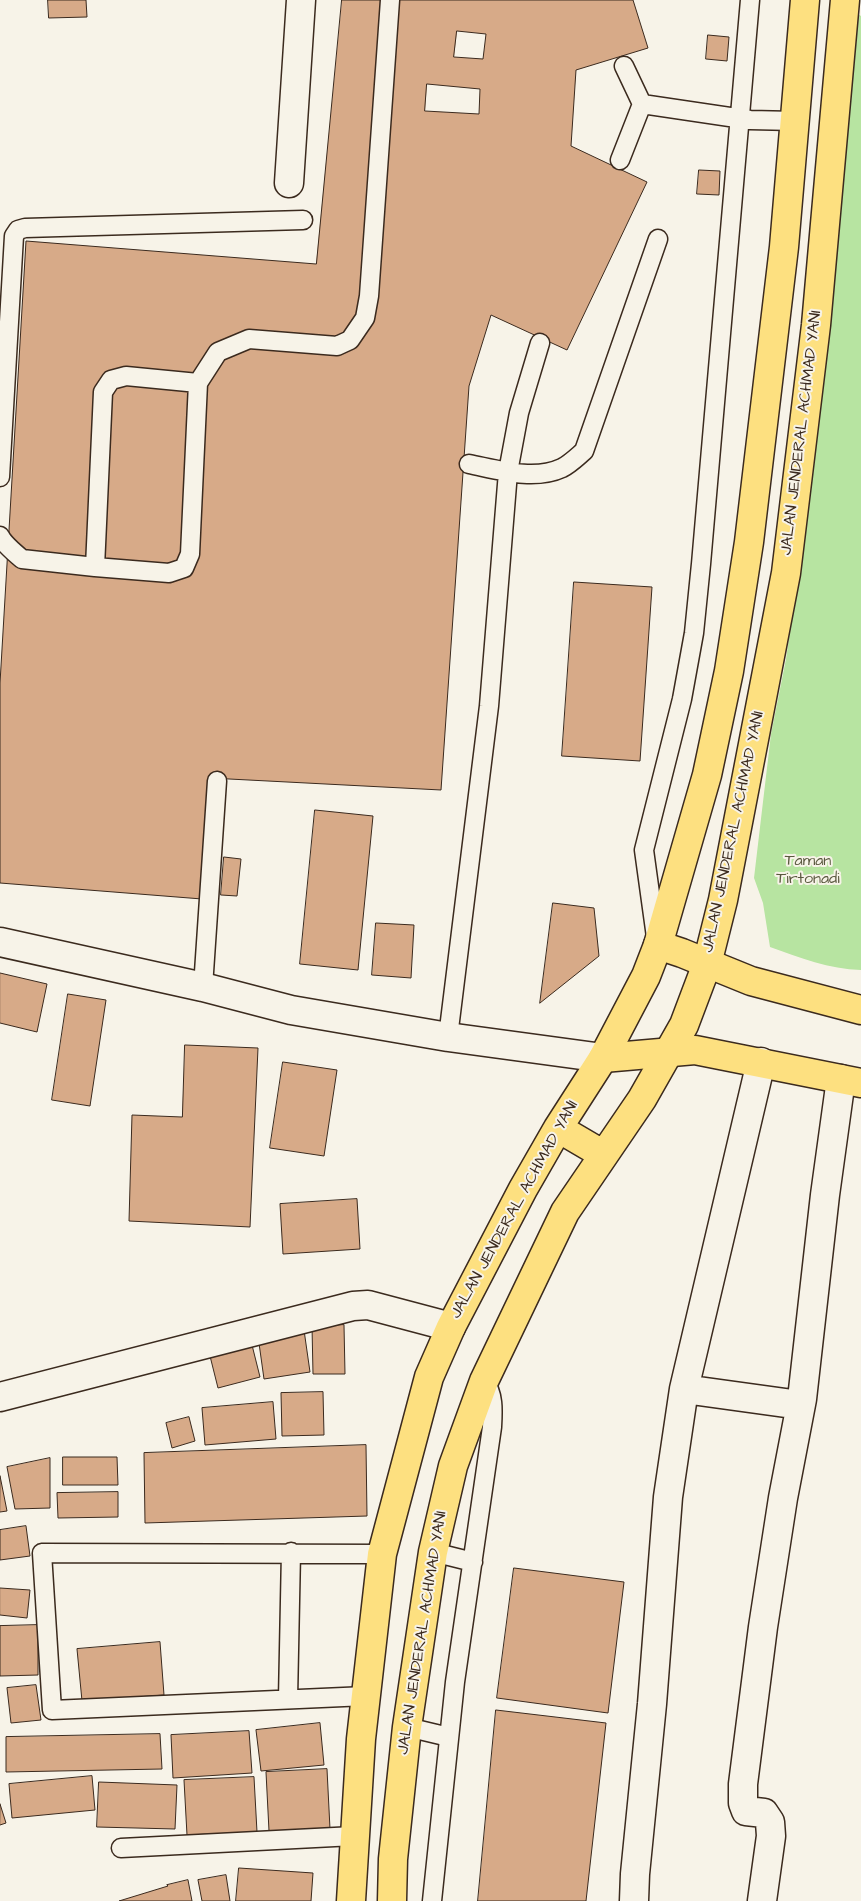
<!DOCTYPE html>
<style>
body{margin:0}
canvas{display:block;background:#f7f3e8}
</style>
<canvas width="861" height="1901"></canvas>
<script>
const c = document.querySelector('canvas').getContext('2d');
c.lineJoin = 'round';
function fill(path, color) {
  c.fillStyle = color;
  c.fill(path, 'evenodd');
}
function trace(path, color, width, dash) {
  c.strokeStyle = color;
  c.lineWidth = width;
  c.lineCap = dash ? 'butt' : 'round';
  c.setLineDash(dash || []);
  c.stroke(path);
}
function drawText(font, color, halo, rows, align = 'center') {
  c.font = font + ' "Architects Daughter",sans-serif';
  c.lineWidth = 4;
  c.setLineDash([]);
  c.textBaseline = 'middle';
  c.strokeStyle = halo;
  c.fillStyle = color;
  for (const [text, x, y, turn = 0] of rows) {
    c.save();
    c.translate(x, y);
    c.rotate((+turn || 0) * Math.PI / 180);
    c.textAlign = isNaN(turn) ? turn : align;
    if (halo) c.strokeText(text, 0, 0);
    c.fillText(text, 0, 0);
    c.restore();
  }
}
fill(new Path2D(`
 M856,13l5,3v954c-32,-1 -61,-12 -91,-23l-7,-44 -9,-25 17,-144 15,-75 22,-155 9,-98 24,-203z`), '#b7e4a1');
const building = new Path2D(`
 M48,0h38l1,17 -38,1z
 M342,0h291l15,48 -72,22 -5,76 76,36 -80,168 -76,-35 -22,71 -28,404 -231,-12 -8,121 -202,-16v-200l26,-442 290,23z
 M457,31l29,3 -3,25 -29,-2z
 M708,35l21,2 -2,24 -21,-2z
 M427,84l53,5 -1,25 -54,-3z
 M699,170l21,1 -1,24 -22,-1z
 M574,582l78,5 -12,174 -78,-5z
 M315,810l58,6 -15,154 -58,-6z
 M224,857l17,2 -4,37 -16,-1z
 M553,903l41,5 5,48 -59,47z
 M376,923l38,2 -3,53 -39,-3z
 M0,973l47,11 -10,48 -37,-9z
 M68,994l38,6 -16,106 -38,-6z
 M185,1045l73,3 -8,179 -121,-6 3,-106 50,2z
 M283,1062l54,8 -13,86 -54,-8z
 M357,1199l3,50 -77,5 -3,-50z
 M344,1325l1,49h-32l-1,-48z
 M304,1330l6,42 -46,7 -6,-43z
 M252,1345l8,32 -42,11 -8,-32z
 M323,1392l1,43 -42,1 -1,-43z
 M273,1402l3,37 -71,6 -3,-37z
 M189,1417l6,24 -23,7 -6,-25z
 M366,1445l1,71 -222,7 -1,-70z
 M63,1457h54l1,28h-55z
 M50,1458v50l-35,1 -8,-42z
 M0,1476l7,35 -7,1z
 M118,1492v25l-60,1 -1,-25z
 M26,1526l4,30 -30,4v-30z
 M514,1568l110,14 -16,131 -111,-15z
 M0,1588l30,2 -3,28 -27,-3z
 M38,1625v50l-38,1v-50z
 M160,1642l4,53 -82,6 -5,-52z
 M36,1685l5,35 -30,3 -4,-35z
 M496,1710l110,13 -20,178h-108z
 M320,1723l4,42 -63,6 -5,-41z
 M249,1731l3,42 -79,5 -2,-43z
 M160,1734l2,35 -156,3v-35z
 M327,1769l3,60 -61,2 -3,-59z
 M92,1776l3,34 -83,8 -3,-34z
 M254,1777l3,55 -70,3 -3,-55z
 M99,1782l78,3 -2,44 -78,-2z
 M0,1804l6,19 -6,2z
 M239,1868l74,5 -2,28h-75z
 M226,1875l4,26h-28l-4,-21z
 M188,1880l4,21h-73l49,-15 -1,-1z`);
fill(building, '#d7aa88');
trace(building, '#3b2a1e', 1);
const lane = new Path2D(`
 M642,104l108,16 45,1
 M620,160l22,-56 -18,-38
 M126,376l72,7 -8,171 -6,14 -15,5 -74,-6 8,-175 8,-12z
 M198,383l20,-31 31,-13 88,7 13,-6 15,-22 4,-22 21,-296
 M469,464c30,6 65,17 93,4 8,-4 15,-11 22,-17l74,-212
 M0,477l14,-241 4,-6 7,-2 278,-8
 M0,536c3,7 16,18 22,23l73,8
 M656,937l-12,-87 38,-151 12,-66 7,-69 49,-564
 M203,987l14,-206
 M448,1037l41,-331 19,-234 11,-59 21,-70
 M433,1552l40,10
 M366,1696l-314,14 -10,-157 340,1
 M288,1699l3,-147
 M407,1727l42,10
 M121,1848l233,-12
 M432,1901l23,-219 37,-255c1,-17 2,-33 -8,-46`);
const street = new Path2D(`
 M289,183l12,-183
 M684,1389l116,16
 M0,1397l353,-91 15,-1 83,22
 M634,1901l1,-27 17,-170 16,-207 16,-108 77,-327
 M762,1901l9,-65 -1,-14 -6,-9 -18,-2 -3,-8v-19l20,-157 20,-129 19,-99 23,-204 16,-116`);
const secondary = new Path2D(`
 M0,942l203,45 88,23 157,27 155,21`);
const primary = new Path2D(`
 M558,1128l46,27
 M351,1901l10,-162 21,-185 47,-177 22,-50 72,-138 35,-61 45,-70 43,-82 12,-31 49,-170 22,-104 20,-129 35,-295 21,-247
 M392,1901l1,-42 14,-132 26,-175 20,-86 31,-85 81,-169 77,-113 42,-74 23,-61 16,-64 63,-327 30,-248 29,-325`);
const highway = new Path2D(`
 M658,945l24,8 69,28 110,29
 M603,1058l92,-8 166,33`);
trace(lane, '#3b2a1e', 21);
trace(street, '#3b2a1e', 31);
trace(secondary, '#3b2a1e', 31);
trace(primary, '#3b2a1e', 31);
trace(highway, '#3b2a1e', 31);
trace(lane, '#f7f3e8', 18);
trace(street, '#f7f3e8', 28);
trace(secondary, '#f7f3e8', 28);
trace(primary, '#fde080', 28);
trace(highway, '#fde080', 28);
drawText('16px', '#3b2a1e', '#f7f3e8', [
 ["JALAN JENDERAL ACHMAD YANI",802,433,-83],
 ["JALAN JENDERAL ACHMAD YANI",734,832,-78],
 ["JALAN JENDERAL ACHMAD YANI",515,1210,-61],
 ["JALAN JENDERAL ACHMAD YANI",423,1633,-81]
]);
drawText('16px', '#5a583f', '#f7f3e8', [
 ["Taman",808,862],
 ["Tirtonadi",808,880]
]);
</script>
